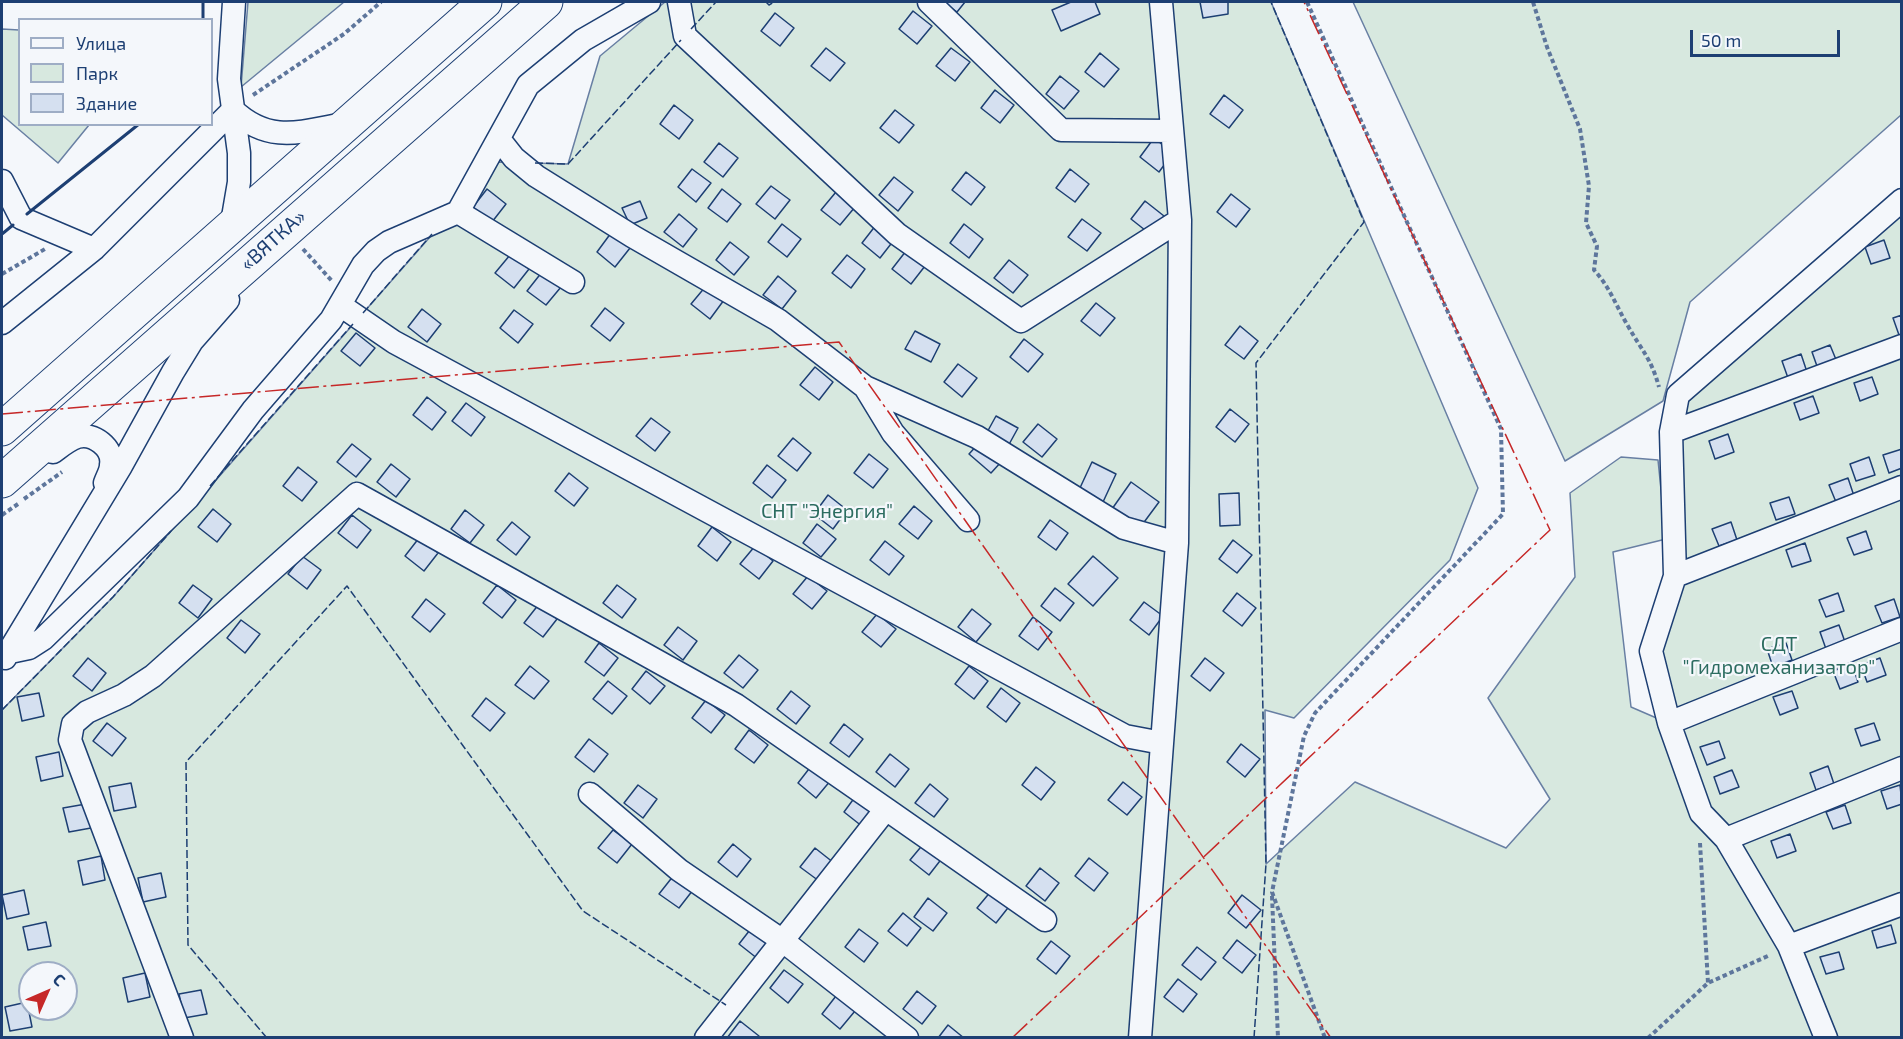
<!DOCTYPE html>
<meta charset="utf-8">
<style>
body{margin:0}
#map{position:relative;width:1903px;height:1039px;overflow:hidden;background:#f4f7fb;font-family:"Exo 2",sans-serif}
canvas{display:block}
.frame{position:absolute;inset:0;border:3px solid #1d3f73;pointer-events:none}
.legend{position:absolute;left:18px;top:18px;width:195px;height:108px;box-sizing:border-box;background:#f4f7fb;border:2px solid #9eadc5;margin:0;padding:8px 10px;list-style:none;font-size:18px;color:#1d3f73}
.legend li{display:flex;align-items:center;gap:12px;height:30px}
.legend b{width:30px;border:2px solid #9eadc5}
.north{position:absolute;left:18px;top:961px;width:60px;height:60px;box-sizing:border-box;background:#f4f7fb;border:2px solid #9eadc5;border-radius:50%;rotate:45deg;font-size:16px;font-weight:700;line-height:24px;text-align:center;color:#1d3f73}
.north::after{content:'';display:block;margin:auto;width:21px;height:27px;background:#c62828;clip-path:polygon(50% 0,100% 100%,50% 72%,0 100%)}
.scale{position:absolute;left:1690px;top:30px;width:150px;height:27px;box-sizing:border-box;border:3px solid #1d3f73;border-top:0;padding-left:8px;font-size:18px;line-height:21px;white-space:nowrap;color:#1d3f73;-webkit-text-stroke:4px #f4f7fb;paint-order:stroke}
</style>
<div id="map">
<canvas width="1903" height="1039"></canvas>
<div class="frame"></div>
<ul class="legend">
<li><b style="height:8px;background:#f4f7fb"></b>Улица</li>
<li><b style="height:16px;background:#d7e8df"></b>Парк</li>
<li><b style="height:16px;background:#d5e0f0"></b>Здание</li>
</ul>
<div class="north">С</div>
<div class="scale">50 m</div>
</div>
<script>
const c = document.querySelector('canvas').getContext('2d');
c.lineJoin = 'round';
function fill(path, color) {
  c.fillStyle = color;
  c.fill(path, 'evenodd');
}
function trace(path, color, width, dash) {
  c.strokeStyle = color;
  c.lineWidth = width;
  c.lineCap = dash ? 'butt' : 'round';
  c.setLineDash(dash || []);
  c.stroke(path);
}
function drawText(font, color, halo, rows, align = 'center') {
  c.font = font + ' "Exo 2",sans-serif';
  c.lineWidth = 4.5;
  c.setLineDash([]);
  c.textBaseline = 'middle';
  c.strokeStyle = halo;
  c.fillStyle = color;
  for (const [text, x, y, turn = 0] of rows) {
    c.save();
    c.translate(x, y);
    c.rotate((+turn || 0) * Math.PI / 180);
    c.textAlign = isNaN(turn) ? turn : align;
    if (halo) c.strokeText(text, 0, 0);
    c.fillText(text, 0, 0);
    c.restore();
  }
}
const green = new Path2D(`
 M248,2h96l-103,85z
 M665,2h606l207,486 -28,72 -156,158 -29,-8 1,154 89,-82 151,66 44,-49 -62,-101 87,-121 -5,-84 51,-36 37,3 8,79 -53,13 18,155 37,16 -17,-72 24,-75 3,-181 223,-195v837l-1899,1v-328l111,-113 383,-435 72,2 32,-108zM30,973h36v36h-36z
 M1353,2h548v113l-211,187 -27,99 -98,60z
 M2,29l17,1 1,94 69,1 -31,38 -56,-48z`);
fill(green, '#d7e8df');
trace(green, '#687fa3', 1.5);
const building = new Path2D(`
 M943,2h22l-8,10z
 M1071,2h24l5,12 -39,17 -9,-21z
 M1200,2h28v12l-25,4z
 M913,11l19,15 -15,18 -18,-15z
 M775,13l19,15 -14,18 -19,-15z
 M826,48l19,15 -15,18 -19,-15z
 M951,48l19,14 -15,19 -19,-15z
 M1100,53l19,16 -15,18 -19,-15z
 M1060,76l19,15 -15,18 -18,-15z
 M995,90l19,15 -14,18 -19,-15z
 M1224,95l19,15 -14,18 -19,-14z
 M674,105l19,15 -14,19 -19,-15z
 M895,110l19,15 -15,18 -19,-15z
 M1154,138l19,15 -14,19 -19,-15z
 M719,143l19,15 -15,19 -19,-15z
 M692,169l19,14 -15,19 -18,-15z
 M1070,169l19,15 -14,18 -19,-14z
 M966,172l19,15 -14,18 -19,-15z
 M894,177l19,15 -15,19 -19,-16z
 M771,186l19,14 -15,19 -19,-15z
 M487,189l19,15 -14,18 -19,-15z
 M722,189l19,15 -14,18 -19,-14z
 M836,192l19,15 -15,18 -19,-15z
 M1231,194l19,15 -14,18 -19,-15z
 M640,201l7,17 -17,7 -8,-17z
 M1145,201l19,15 -14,18 -19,-15z
 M679,214l18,15 -14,18 -19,-15z
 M1082,219l19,14 -14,18 -19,-14z
 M782,224l19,15 -14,18 -19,-15z
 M964,224l19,15 -14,19 -19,-15z
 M876,225l18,15 -14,18 -18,-15z
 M611,233l19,15 -15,19 -18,-15z
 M1884,240l6,18 -19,6 -6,-17z
 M730,242l19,15 -15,18 -18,-15z
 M906,251l19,15 -14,18 -19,-15z
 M510,255l19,14 -15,19 -19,-15z
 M847,255l18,14 -14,19 -19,-15z
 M1009,260l19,15 -15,18 -19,-15z
 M542,272l19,15 -15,18 -19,-14z
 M778,276l18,15 -14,18 -19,-14z
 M706,286l18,14 -14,19 -19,-15z
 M1096,303l19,15 -15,18 -19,-15z
 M605,308l19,15 -14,18 -19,-15z
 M422,309l19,15 -14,18 -19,-15z
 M514,310l19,14 -15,19 -18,-15z
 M1902,315v19l-3,1 -6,-17z
 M1240,326l18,15 -14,18 -19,-14z
 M915,331l25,13 -9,18 -26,-13z
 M356,333l19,15 -15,18 -19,-15z
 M1024,339l19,15 -15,18 -18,-15z
 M1830,345l7,17 -19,7 -6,-17z
 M1801,354l6,18 -19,6 -6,-17z
 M958,364l19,14 -15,19 -18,-15z
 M815,367l18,15 -14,18 -19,-15z
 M1872,377l6,17 -18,7 -6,-18z
 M1813,396l6,17 -19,7 -6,-17z
 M427,397l19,15 -14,18 -19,-15z
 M466,403l19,14 -14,19 -19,-15z
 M1230,409l19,15 -14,18 -19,-15z
 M996,416l22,12 -11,20 -22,-12z
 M651,418l19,14 -15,19 -19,-15z
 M1038,424l19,15 -15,18 -19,-15z
 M1728,434l6,18 -19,7 -6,-18z
 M793,438l18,15 -14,18 -19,-15z
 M980,442l22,19 -11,12 -22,-19z
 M352,444l19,15 -15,18 -19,-15z
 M1902,449v19l-13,5 -6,-18z
 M869,454l19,15 -15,19 -19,-15z
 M1869,457l6,18 -19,6 -6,-17z
 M1092,462l24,12 -13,28 -24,-12z
 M391,464l19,15 -14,18 -19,-15z
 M767,465l19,15 -14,18 -19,-15z
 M298,467l19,15 -15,19 -19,-15z
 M569,473l19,15 -14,18 -19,-15z
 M1848,478l6,18 -18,6 -7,-17z
 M1131,482l28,20 -20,27 -27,-20z
 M1239,493l1,32 -20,1 -1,-32z
 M828,495l19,15 -14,19 -19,-15z
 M1789,497l6,17 -19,6 -6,-17z
 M914,506l18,15 -14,18 -19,-15z
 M213,509l18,15 -14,18 -19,-15z
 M465,510l19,15 -14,18 -19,-14z
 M352,515l19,15 -14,18 -19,-15z
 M1050,520l18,13 -12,17 -18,-13z
 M512,522l18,15 -14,18 -19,-15z
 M1731,522l6,18 -18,6 -7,-17z
 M817,524l19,15 -15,18 -18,-14z
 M712,527l19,15 -14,19 -19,-15z
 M1866,531l6,18 -18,6 -7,-17z
 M419,538l19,15 -14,18 -19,-15z
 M1233,540l19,15 -15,18 -18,-14z
 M885,541l19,15 -15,19 -19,-15z
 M1805,543l6,18 -19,6 -6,-17z
 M755,546l18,15 -14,18 -19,-15z
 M302,556l19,14 -14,19 -19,-15z
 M1093,556l25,22 -25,28 -25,-22z
 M808,576l19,15 -15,18 -19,-15z
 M193,585l19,14 -14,19 -19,-15z
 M497,585l19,15 -14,18 -19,-15z
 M617,585l19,14 -14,19 -19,-15z
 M1055,588l19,15 -14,18 -19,-15z
 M1237,593l19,15 -14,18 -19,-15z
 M1838,593l6,18 -18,6 -7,-17z
 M426,599l19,15 -15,18 -18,-15z
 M1894,599l6,18 -18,6 -7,-17z
 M1144,602l19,14 -14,19 -19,-15z
 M539,604l18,15 -14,18 -19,-14z
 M972,609l19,15 -15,18 -18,-15z
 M877,614l19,15 -15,18 -19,-15z
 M1033,617l19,15 -14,18 -19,-14z
 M241,620l19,14 -15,19 -18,-15z
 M1839,625l6,17 -19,7 -6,-17z
 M678,627l19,14 -14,19 -19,-15z
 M599,643l19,15 -14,18 -19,-14z
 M1786,643l6,17 -19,7 -6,-18z
 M739,655l19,15 -15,18 -19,-15z
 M88,658l18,15 -14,18 -19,-15z
 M1205,658l19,15 -14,18 -19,-15z
 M1880,658l6,17 -19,7 -6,-17z
 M1852,664l6,18 -18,7 -7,-18z
 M530,666l19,15 -15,18 -19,-14z
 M969,666l19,15 -14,18 -19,-15z
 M646,671l19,15 -15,18 -18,-15z
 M608,681l19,15 -15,18 -19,-15z
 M1001,688l19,15 -14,19 -19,-15z
 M791,691l19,15 -14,18 -19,-15z
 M1792,691l6,17 -18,7 -7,-18z
 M39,693l5,23 -22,5 -5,-24z
 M486,698l19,15 -15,18 -18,-15z
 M706,700l19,15 -14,18 -19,-15z
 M107,723l19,15 -14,18 -19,-15z
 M1874,723l6,17 -19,6 -6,-17z
 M844,724l19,15 -14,18 -19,-14z
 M749,730l19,15 -14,18 -19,-14z
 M589,739l19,15 -14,18 -19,-15z
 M1719,741l6,17 -18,7 -7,-18z
 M1241,744l19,15 -15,18 -18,-15z
 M59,752l4,24 -22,5 -5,-24z
 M890,754l19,15 -14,18 -19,-15z
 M812,765l19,15 -15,18 -18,-15z
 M1828,766l6,18 -18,6 -6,-17z
 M1036,767l19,15 -14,18 -19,-15z
 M1732,770l7,17 -19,7 -6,-17z
 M1123,782l19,15 -15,18 -19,-15z
 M131,783l5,24 -22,4 -5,-24z
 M930,784l18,15 -14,18 -19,-14z
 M638,785l19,14 -14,19 -19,-15z
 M1900,785l2,19 -15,5 -6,-18z
 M858,793l19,15 -14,19 -19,-15z
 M86,804l5,24 -22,4 -6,-24z
 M1845,805l6,18 -18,6 -7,-17z
 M613,830l19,14 -15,19 -19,-15z
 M1790,834l6,17 -19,7 -6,-17z
 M925,842l18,15 -14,18 -19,-15z
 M733,844l18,15 -14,18 -19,-15z
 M815,848l19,15 -15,18 -19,-14z
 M101,856l4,24 -22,5 -5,-24z
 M1089,858l19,15 -14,18 -19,-15z
 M1040,868l19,15 -14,18 -19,-15z
 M161,873l5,24 -23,5 -5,-24z
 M674,875l19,15 -14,18 -20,-14z
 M24,890l5,24 -22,5 -5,-24z
 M992,890l19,14 -15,19 -19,-15z
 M1242,895l19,15 -15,18 -18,-15z
 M928,898l19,15 -14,18 -19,-14z
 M903,913l18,15 -14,18 -19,-15z
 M46,922l5,24 -23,4 -5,-23z
 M1891,925l5,18 -19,5 -5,-17z
 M753,926l19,15 -14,18 -19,-15z
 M859,929l19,14 -14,19 -19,-15z
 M1237,940l19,15 -14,18 -19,-15z
 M1051,941l19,15 -14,18 -19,-15z
 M1197,947l19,15 -15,18 -19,-15z
 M1839,952l5,17 -18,5 -6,-17z
 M784,970l19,14 -15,19 -18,-15z
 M145,973l5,24 -22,5 -5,-24z
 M1178,979l19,15 -14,18 -19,-15z
 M201,990l6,24 -23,4 -5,-24z
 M917,991l19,15 -14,18 -19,-15z
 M836,996l19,15 -15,18 -18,-15z
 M27,1002l5,25 -22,4 -5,-24z
 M740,1021l19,15 -2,2h-30z
 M948,1025l16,13h-26z`);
fill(building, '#d5e0f0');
trace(building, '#1d3f73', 1.5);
const minor = new Path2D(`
 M679,2l6,34 212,198 124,87 159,-101
 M929,2l132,128 110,1
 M233,110c36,34 67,22 111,14
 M499,139l15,19 22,18 96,60 146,84 87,67 112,50 147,91 53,15
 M2,181l19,37 73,31
 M458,212l115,70
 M232,223l7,-41v-29l-10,-74 5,-77
 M340,305l54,37 731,394 37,7
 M2,323l92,-74 139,-139
 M865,387l28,46 75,87
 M1671,432l231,-86
 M53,452c7,-5 15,-12 24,-15 16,-5 37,11 34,28 0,6 -4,12 -6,18
 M1675,576l227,-89
 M10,652l19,-4 14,-9 145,-141 65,-88 78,-90 32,-55 13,-14 13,-9 69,-30 70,-127 55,-45 66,-38
 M5,658l116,-192 52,-94 19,-31 36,-41
 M1669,723l233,-94
 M590,794l89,76 104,71 124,97
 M1726,839l176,-71
 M1789,946l113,-42
 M182,1038l-112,-298 3,-16 14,-12 37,-17 29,-19 204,-182 379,211 150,104
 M706,1038l180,-229 159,111
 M1140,1038l37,-495 3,-323 -19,-218
 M1826,1038l-37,-92 -63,-107 -25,-26 -32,-90 -18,-72 24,-75 -4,-144 7,-37 224,-195`);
const highway = new Path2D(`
 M2,429l483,-427
 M2,481l544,-479`);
trace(minor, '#1d3f73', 25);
trace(highway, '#1d3f73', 35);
trace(new Path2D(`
 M1307,2l194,427 2,85 -188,199 -11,23 -32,156 53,146
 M1533,2l14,45 33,82 9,57 -3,37 11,23 -3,24c16,17 22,36 34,56 14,25 23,32 31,61
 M253,95l91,-61 37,-32
 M303,249l29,32
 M2,274l43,-25
 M24,499l38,-27
 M2,515l16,-11
 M1700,843l8,140
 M1272,896l6,142
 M1648,1038l60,-55 62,-28`), '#5e769c', 4, [4.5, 3]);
trace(minor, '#f4f7fb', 22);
trace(highway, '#f4f7fb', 33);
trace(new Path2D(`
 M766,2l3,3 5,-3
 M691,29l25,-27
 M535,163l33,1 113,-124
 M363,313l69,-79
 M210,486l143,-162
 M2,710l111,-113 58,-66
 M267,1038l-79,-93 -2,-183 161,-176 236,325 143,94
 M1254,1038l12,-174 -10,-501 108,-141 -93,-220`), '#1d3f73', 1.5, [8, 3]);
trace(new Path2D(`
 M203,20v-18
 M27,214l112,-90
 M2,234l11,-9`), '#1d3f73', 3);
trace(new Path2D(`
 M2,414l837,-72 492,696
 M1012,1038l538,-508 -246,-528`), '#c62828', 1.5, [21, 4.5, 3, 4.5]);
drawText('20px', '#1d3f73', '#f4f7fb', [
 ["«ВЯТКА»",273,240,-42]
]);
drawText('20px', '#2c6c60', '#f4f7fb', [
 ["СНТ \"Энергия\"",827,511],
 ["СДТ",1779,644],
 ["\"Гидромеханизатор\"",1779,667]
]);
</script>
